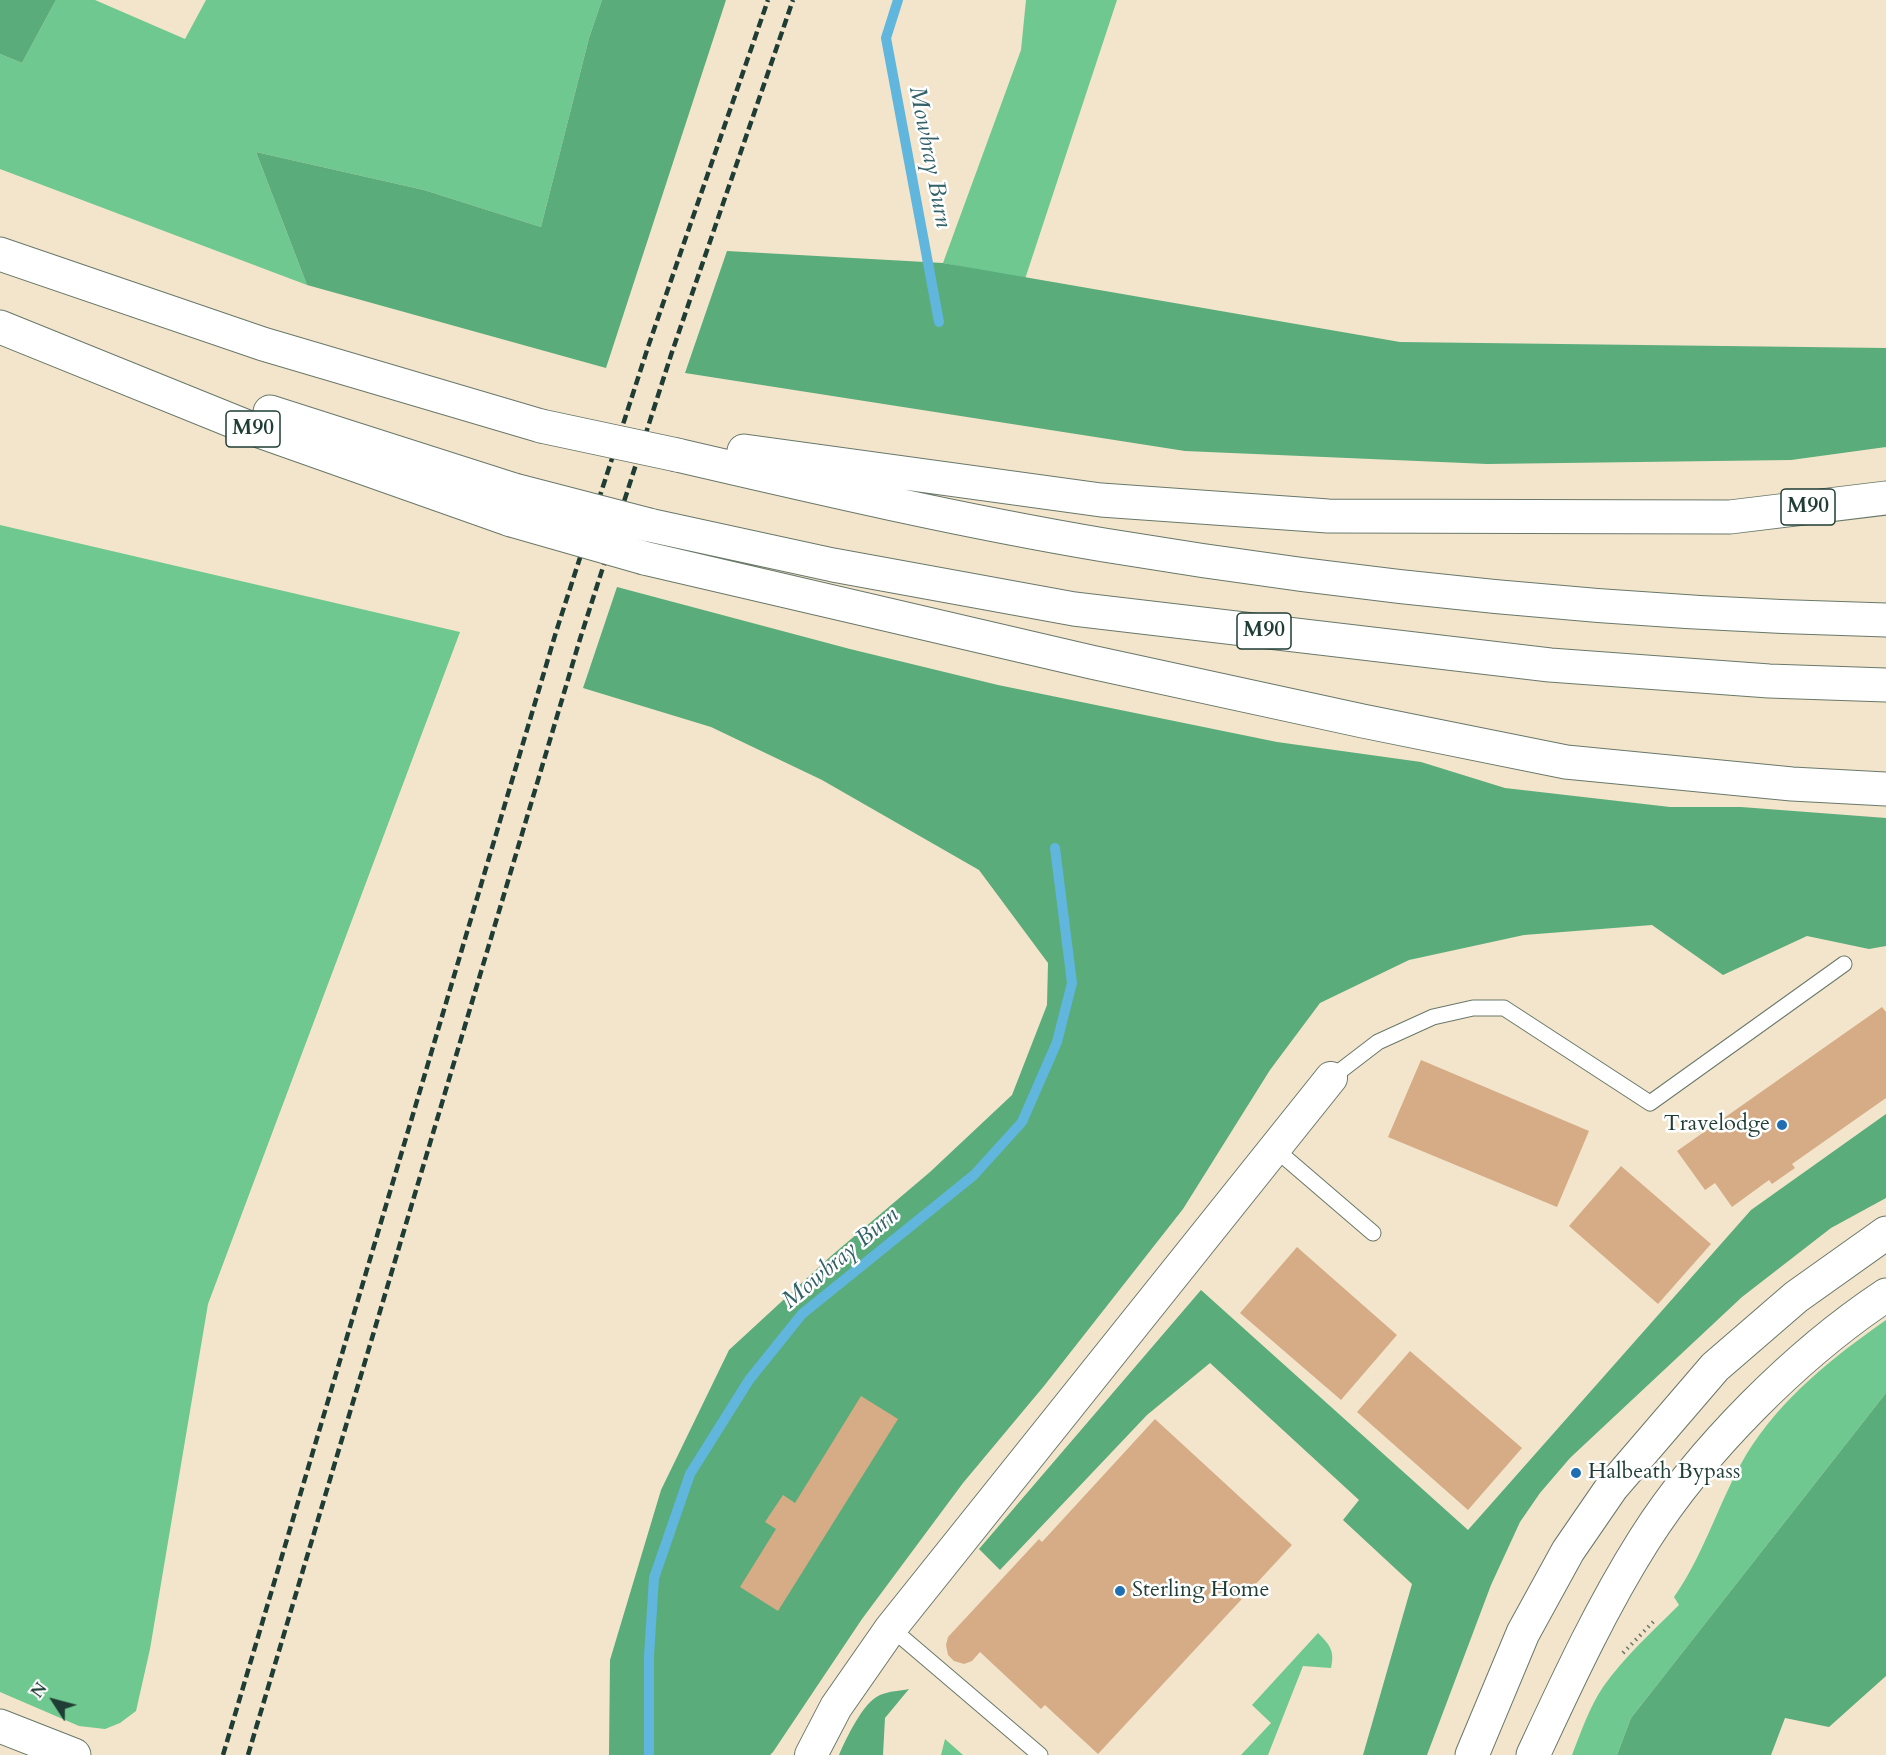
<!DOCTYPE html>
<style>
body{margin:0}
#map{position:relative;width:1886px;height:1755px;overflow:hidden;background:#f2e5cb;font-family:Cardo,serif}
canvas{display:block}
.north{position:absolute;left:24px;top:1671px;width:60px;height:60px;-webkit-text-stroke:4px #fff;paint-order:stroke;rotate:306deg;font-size:16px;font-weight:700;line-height:24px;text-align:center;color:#1f3d34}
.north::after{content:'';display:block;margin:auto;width:21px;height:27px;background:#1f3d34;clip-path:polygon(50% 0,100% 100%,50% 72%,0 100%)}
</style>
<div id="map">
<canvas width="1886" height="1755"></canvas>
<div class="north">N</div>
</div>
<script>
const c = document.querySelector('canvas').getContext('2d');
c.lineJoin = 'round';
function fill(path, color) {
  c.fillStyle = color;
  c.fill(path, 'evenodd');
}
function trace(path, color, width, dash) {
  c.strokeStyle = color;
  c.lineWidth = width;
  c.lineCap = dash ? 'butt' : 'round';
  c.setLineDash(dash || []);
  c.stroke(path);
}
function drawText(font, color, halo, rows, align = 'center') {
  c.font = font + ' Cardo,serif';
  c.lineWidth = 5;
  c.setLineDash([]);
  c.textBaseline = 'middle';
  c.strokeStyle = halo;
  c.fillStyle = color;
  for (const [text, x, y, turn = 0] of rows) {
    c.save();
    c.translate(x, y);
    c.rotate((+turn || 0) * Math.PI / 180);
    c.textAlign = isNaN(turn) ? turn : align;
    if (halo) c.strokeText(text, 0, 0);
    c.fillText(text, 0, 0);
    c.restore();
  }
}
fill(new Path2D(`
 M56,0h39l90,39 21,-39h396l-13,38 -48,189 -117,-37 -168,-38 51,133 -307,-116v-115l22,9z
 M1026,0h91l-92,279 -82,-16 78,-213z
 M0,525l460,107 -252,672 -58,345 -14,62 -16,12 -15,6 -26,-3 -79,-34z
 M1886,1320v73l-255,325 -14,37h-45c9,-23 17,-47 31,-68 21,-30 50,-56 76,-82l-5,-8c31,-44 45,-96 72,-142 34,-56 87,-98 140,-135z
 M1318,1633c12,12 17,18 13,35l-28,-2 -35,89h-27l30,-32 -19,-18z
 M945,1739l18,16h-22z`), '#6ec88f');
fill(new Path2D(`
 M0,0h56l-34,63 -22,-9z
 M602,0h124l-120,368 -299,-83 -51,-133 168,38 117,37 48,-189z
 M727,251l216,12 457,79 486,6v99l-95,13 -304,4 -302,-13 -500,-78z
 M617,587l233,62 148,36 279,57 144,20 84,26 165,19h71l145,11v128l-17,3 -62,-13 -84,39 -71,-50 -128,10 -115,25 -89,43 -50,67 -87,139 -139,177 -81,97 -101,136 -89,133 -3,3h-161l1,-95 51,-170 68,-140 102,-94 99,-84 82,-77 35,-90 1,-42 -69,-93 -157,-90 -111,-53 -128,-39z
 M1886,1114v84l-55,30 -89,69 -172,161 -30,35 -20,29 -29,63 -64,170h-64l49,-171 -69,-64 16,-20 -149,-137 -63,52 -147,155 -21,-21 222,-259 267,240 283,-320z
 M1886,1393v283l-57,51 -44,-9 -14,37h-154l14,-37z
 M909,1689l-24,29 -2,37h-44c7,-16 24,-53 41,-60 9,-4 20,-4 29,-6z`), '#5aac7a');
trace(new Path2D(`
 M898,0l-12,38 53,284
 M649,1755v-99l5,-78 36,-104 59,-94 53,-66 172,-139 48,-53 35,-80 15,-59 -17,-135`), '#60b6dd', 10);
fill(new Path2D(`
 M1882,1007l4,5v86l-94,66 3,4 -23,16 -3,-4 -37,27 -17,-24 -10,7 -28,-39z
 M1421,1060l168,71 -32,76 -169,-70z
 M1621,1166l90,78 -53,60 -89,-78z
 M1297,1247l100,88 -56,65 -101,-87z
 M1410,1351l112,97 -54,62 -111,-98z
 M861,1396l37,23 -120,192 -38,-24 36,-58 -11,-7 18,-27 12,8z
 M1155,1419l137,126 -194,209 -53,-49 -4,4 -61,-57 -8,9 -8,3 -10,-3 -6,-6 -2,-10 2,-8 91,-98 3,3z`), '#d6ac86');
const lane = new Path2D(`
 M1331,1078l47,-36 55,-25 40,-9h31l146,95 194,-139
 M1274,1148l99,85
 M891,1628l149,127`);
const street = new Path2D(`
 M811,1755l25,-48 55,-79 440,-550`);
const secondary = new Path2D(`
 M0,1726l74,29`);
const primary = new Path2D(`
 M1472,1755l51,-122 45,-82 44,-64 103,-120 81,-70 90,-64
 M1533,1755c34,-73 68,-147 111,-215 57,-90 153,-186 242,-245`);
const highway = new Path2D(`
 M0,254l263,90 278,82
 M0,327l245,99 266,94
 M270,412l244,78
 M744,451l357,49 227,16 402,1 156,-19
 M677,455c142,33 284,66 427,90 258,43 520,69 782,75
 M649,525l184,40 241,44 476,56 219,16 117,4
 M644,558l447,104 272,59 203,41 226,22 94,5`);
trace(lane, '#697869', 17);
trace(street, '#697869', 34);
trace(secondary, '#697869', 35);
trace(primary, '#697869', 35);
trace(highway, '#697869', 35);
trace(new Path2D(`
 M1623,1653l33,-34`), '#697869', 4, [1.5, 4.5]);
trace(lane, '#fff', 15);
trace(street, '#fff', 32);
trace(secondary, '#fff', 33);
trace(primary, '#fff', 33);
trace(highway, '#fff', 33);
trace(new Path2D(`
 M223,1755l333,-1123 92,-285 120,-347
 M248,1755l332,-1116 91,-284 122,-355`), '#1f3d34', 4.5, [9, 4.5]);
const highwayBridge = new Path2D(`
 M541,426l136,29
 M514,490l135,35
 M511,520l133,38`);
trace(highwayBridge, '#697869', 35, []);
trace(highwayBridge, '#fff', 33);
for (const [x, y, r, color] of [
 [1782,1125,6,"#1f6fb2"],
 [1576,1473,6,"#1f6fb2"],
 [1120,1591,6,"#1f6fb2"]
]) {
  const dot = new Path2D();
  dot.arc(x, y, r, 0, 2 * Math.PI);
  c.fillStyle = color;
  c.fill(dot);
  trace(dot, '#fff', 2);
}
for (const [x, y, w] of [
 [253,429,54],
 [1808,507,54],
 [1264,631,54]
]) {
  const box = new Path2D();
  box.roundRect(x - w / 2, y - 18, w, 36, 4.5);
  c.fillStyle = '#fff';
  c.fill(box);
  trace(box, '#1f3d34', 1.5);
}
drawText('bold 21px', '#1f3d34', null, [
 ["M90",253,429],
 ["M90",1808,507],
 ["M90",1264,631]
]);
drawText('22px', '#1f3d34', '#fff', [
 ["Travelodge",1770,1125,"right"],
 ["Halbeath Bypass",1588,1473],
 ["Sterling Home",1132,1591]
], 'left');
drawText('italic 24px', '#326167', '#fff', [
 ["Mowbray Burn",929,157,79],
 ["Mowbray Burn",841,1259,-40]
]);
</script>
